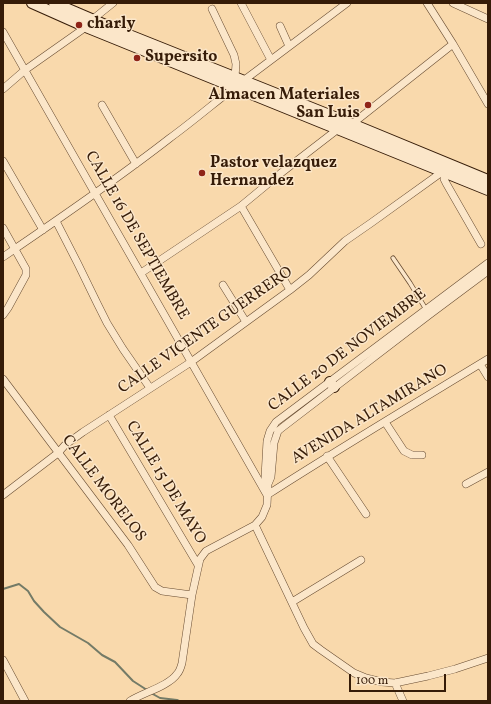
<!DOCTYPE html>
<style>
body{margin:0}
#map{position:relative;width:491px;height:704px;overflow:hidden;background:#f9d9ac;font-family:Vollkorn,serif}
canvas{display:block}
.frame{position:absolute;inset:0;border:4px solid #361c08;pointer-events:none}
.scale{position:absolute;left:349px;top:674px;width:97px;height:18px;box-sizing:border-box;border:2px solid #361c08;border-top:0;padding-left:5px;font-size:12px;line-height:14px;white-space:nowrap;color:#361c08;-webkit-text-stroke:3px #fbe6c9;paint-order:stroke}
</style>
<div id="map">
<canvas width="491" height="704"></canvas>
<div class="frame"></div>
<div class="scale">100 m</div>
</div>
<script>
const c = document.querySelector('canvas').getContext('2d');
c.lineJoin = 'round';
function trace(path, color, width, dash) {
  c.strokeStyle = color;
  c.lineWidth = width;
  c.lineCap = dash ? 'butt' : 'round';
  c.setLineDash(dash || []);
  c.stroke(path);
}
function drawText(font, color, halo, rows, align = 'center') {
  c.font = font + ' Vollkorn,serif';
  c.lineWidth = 3;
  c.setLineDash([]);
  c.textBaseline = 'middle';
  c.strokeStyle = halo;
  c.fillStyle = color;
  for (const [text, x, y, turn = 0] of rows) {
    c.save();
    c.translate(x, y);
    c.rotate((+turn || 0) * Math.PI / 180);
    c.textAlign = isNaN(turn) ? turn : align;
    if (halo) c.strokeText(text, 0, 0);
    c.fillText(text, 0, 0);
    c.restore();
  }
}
trace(new Path2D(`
 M3,589l16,-5 9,7 6,10 10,11 16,15 28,16 14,12 13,7 18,19 14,9
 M151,693l9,5 17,2 2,1`), '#747b67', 2);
const lane = new Path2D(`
 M393,258l17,25 17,28`);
const street = new Path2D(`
 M241,3l30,57
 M427,3l26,41 35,60
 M453,3l35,16
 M212,9l22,46 2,9 -1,13
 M93,19l20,-16
 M280,26l9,20
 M3,32l264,463c73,-47 147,-91 221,-136
 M243,81l104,-78
 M3,89l22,-19 61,-43
 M102,105l34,59
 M352,124l101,-80
 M3,161l40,69
 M448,174l-4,5 2,4 35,61
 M241,206l49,84
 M56,221l22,43 19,39 10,20 16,26 27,39
 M3,228l23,41v6l-18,33 -5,7
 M3,257c56,-38 113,-77 167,-119 22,-16 43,-34 65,-51
 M141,273l100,-67 40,-33 57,-44
 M223,285l23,37
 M480,364l8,13
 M3,379l125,166 27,42 7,4 30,4
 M109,415l89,150
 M385,422l19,29 8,4h10
 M327,456l39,58
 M268,484l-3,-7 2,-36 3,-10 6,-9 212,-159
 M466,484l22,-12
 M3,495l55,-42 7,-8 18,-13 108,-70 99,-72 19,-15 36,-34 26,-18 71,-51
 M255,525l49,103 9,16 8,6 33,23 12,5 16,4 13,1 33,-7 27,-7 33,-11
 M292,602l69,-42
 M3,660l22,41
 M395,683l8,18
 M130,701c12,-8 39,-15 47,-27 3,-3 4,-7 5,-11l10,-68 8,-36 6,-8 49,-26 7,-8 5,-12 1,-21 3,-7 3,-34 4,-12 5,-4 146,-112 59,-44`);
const secondary = new Path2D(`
 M32,3l54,24 402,163
 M54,3l75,32 223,89 136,56
 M330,382l4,5`);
trace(lane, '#674b31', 5);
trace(street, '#674b31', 8);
trace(secondary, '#361c08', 12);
trace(lane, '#fbe6c9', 3.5);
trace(street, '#fbe6c9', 7);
trace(secondary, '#fbe6c9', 10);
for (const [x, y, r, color] of [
 [79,25,4,"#8f2418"],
 [137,58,4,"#8f2418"],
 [368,105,4,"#8f2418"],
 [202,173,4,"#8f2418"]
]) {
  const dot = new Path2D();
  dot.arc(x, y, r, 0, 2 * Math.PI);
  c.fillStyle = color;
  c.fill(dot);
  trace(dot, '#fbe6c9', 1.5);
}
drawText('bold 16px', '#361c08', '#fbe6c9', [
 ["charly",87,25],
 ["Supersito",145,58],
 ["Almacen Materiales",360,96,"right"],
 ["San Luis",360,114,"right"],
 ["Pastor velazquez",210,164],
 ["Hernandez",210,182]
], 'left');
drawText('16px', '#361c08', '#fbe6c9', [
 ["CALLE 16 DE SEPTIEMBRE",136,236,60],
 ["CALLE VICENTE GUERRERO",206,331,-35],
 ["CALLE 20 DE NOVIEMBRE",348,351,-37],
 ["AVENIDA ALTAMIRANO",370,415,-31],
 ["CALLE 15 DE MAYO",165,483,59],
 ["CALLE MORELOS",103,489,53]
]);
</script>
